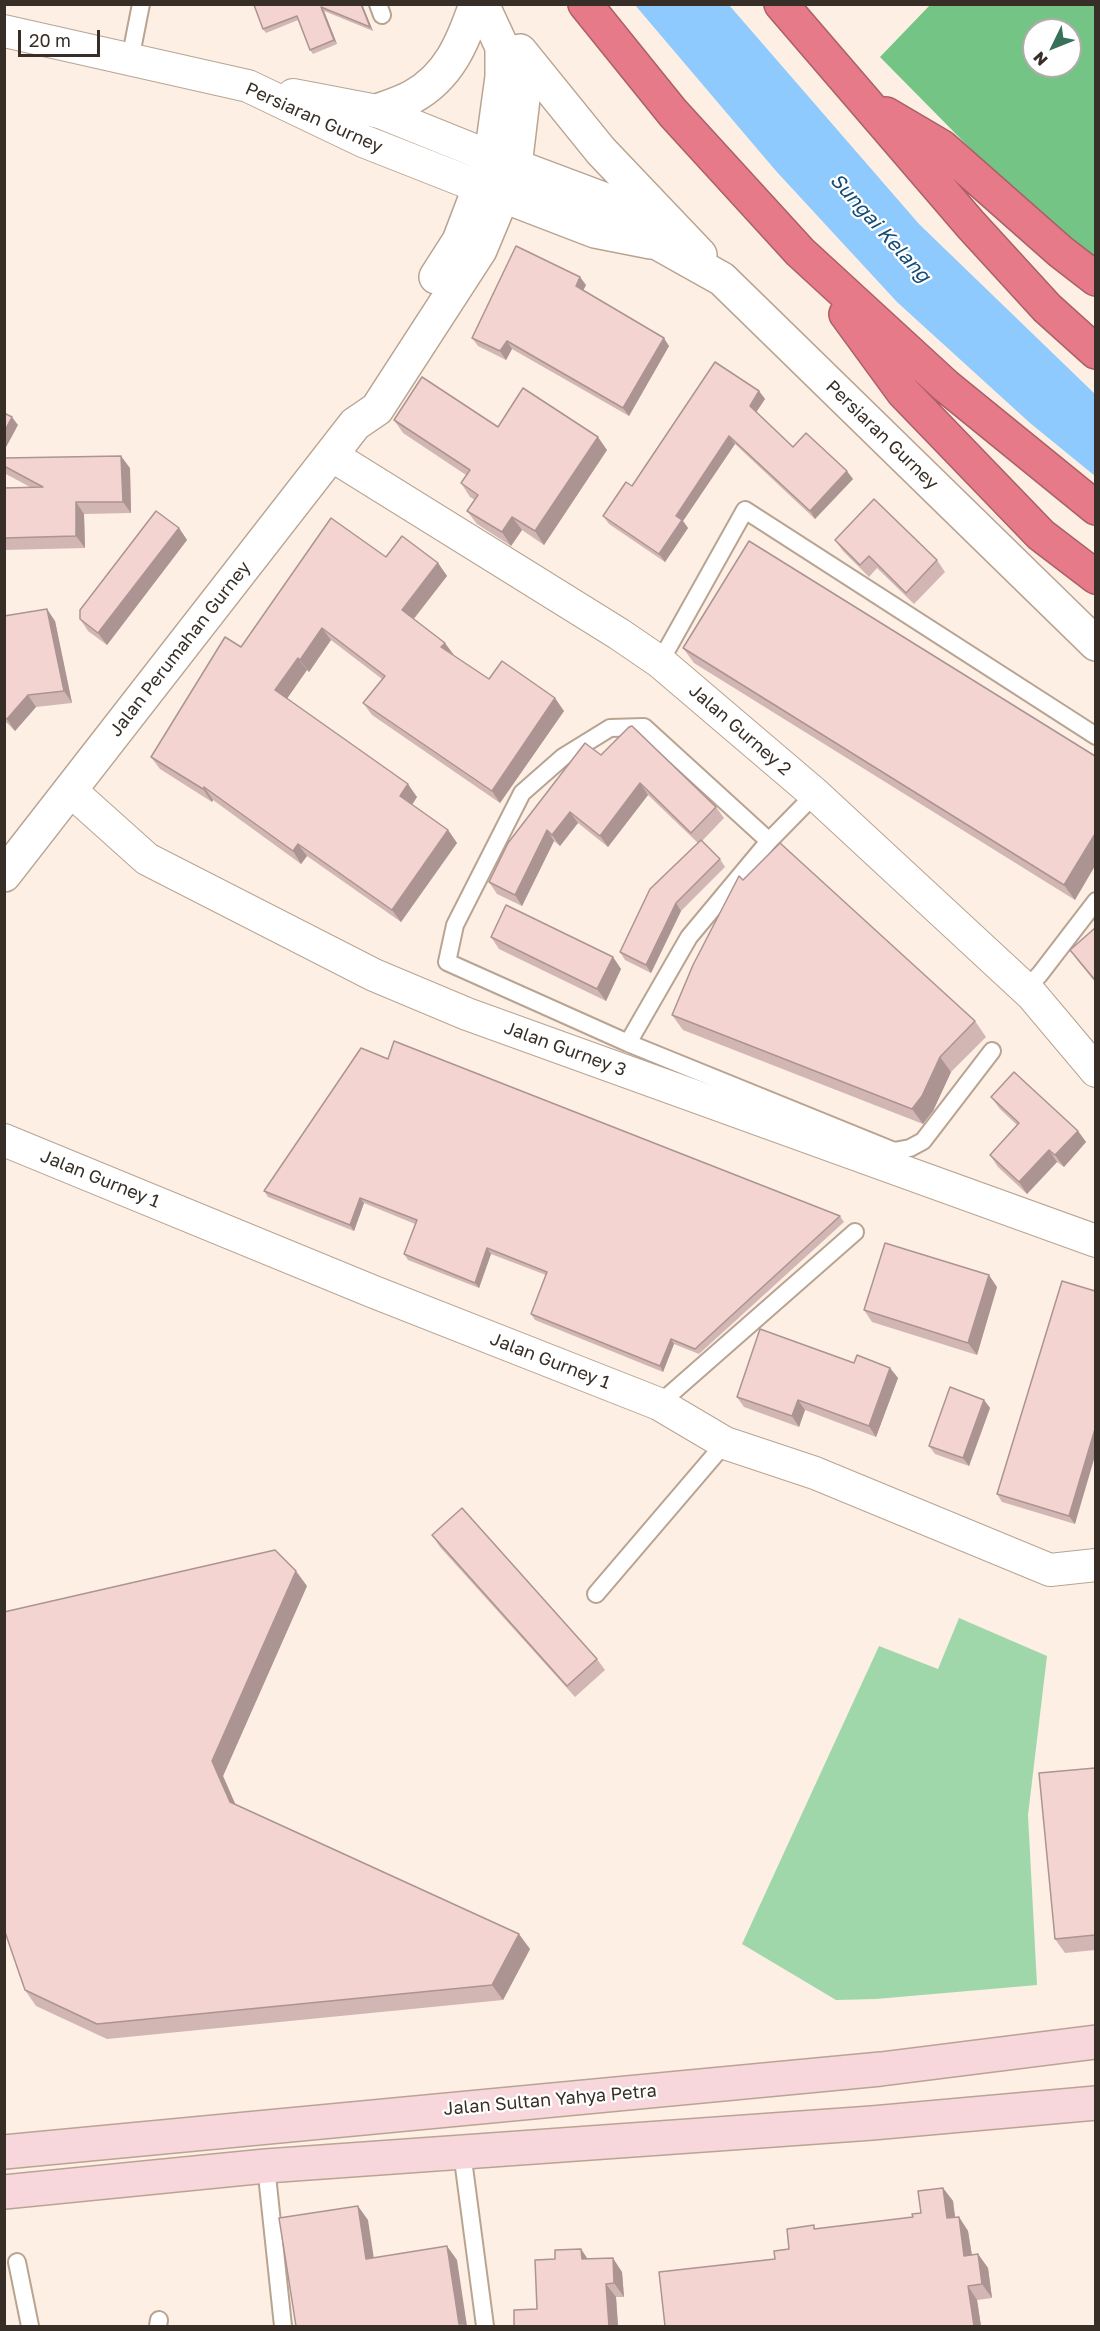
<!DOCTYPE html>
<style>
body{margin:0}
#map{position:relative;width:1100px;height:2331px;overflow:hidden;background:#fdefe4;font-family:"Golos Text",sans-serif}
canvas{display:block}
.frame{position:absolute;inset:0;border:6px solid #372f27;pointer-events:none}
.north{position:absolute;left:1022px;top:18px;width:60px;height:60px;box-sizing:border-box;background:#fff;border:2px solid #afaca9;border-radius:50%;rotate:227deg;font-size:16px;font-weight:700;line-height:24px;text-align:center;color:#372f27}
.north::after{content:'';display:block;margin:auto;width:21px;height:27px;background:#37715a;clip-path:polygon(50% 0,100% 100%,50% 72%,0 100%)}
.scale{position:absolute;left:18px;top:30px;width:82px;height:27px;box-sizing:border-box;border:3px solid #372f27;border-top:0;padding-left:8px;font-size:18px;line-height:21px;white-space:nowrap;color:#372f27;-webkit-text-stroke:4px #fff;paint-order:stroke}
</style>
<div id="map">
<canvas width="1100" height="2331"></canvas>
<div class="frame"></div>
<div class="north">N</div>
<div class="scale">20 m</div>
</div>
<script>
const c = document.querySelector('canvas').getContext('2d');
c.lineJoin = 'round';
function fill(path, color) {
  c.fillStyle = color;
  c.fill(path, 'evenodd');
}
function trace(path, color, width, dash) {
  c.strokeStyle = color;
  c.lineWidth = width;
  c.lineCap = dash ? 'butt' : 'round';
  c.setLineDash(dash || []);
  c.stroke(path);
}
function drawText(font, color, halo, rows, align = 'center') {
  c.font = font + ' "Golos Text",sans-serif';
  c.lineWidth = 4.5;
  c.setLineDash([]);
  c.textBaseline = 'middle';
  c.strokeStyle = halo;
  c.fillStyle = color;
  for (const [text, x, y, turn = 0] of rows) {
    c.save();
    c.translate(x, y);
    c.rotate((+turn || 0) * Math.PI / 180);
    c.textAlign = isNaN(turn) ? turn : align;
    if (halo) c.strokeText(text, 0, 0);
    c.fillText(text, 0, 0);
    c.restore();
  }
}
fill(new Path2D(`
 M959,1618l88,38 -19,159 9,170 -161,14 -40,1 -94,-56 137,-298 59,23z`), '#a0d7aa');
fill(new Path2D(`
 M930,5h165v253l-70,-54 -145,-147zM1034,30h36v36h-36z`), '#73c485');
fill(new Path2D(`
 M635,5h94l190,219 176,170v82l-65,-53 -133,-121 -121,-131z`), '#8ecafd');
const service = new Path2D(`
 M378,4l4,11
 M130,60l11,-56
 M660,662l85,-152 351,226
 M769,841l-125,-114 -34,1 -47,29 -41,36 -67,132 -8,37 181,81 266,108 16,-3 13,-7 69,-90
 M1026,989l14,-15 56,-73
 M628,1043l61,-106 80,-96 46,-47
 M659,1404l196,-172
 M596,1594l129,-151
 M462,2152l23,174
 M266,2166l17,160
 M17,2262l13,64
 M158,2326l1,-6`);
const minor = new Path2D(`
 M4,31l244,55 115,55 117,46
 M293,95l84,16 114,46
 M331,455l288,179 41,28 155,132 217,201 64,76
 M70,790l77,69 227,116 93,39 629,227
 M4,1140l370,152 285,112 66,39 90,30 235,97 46,-5`);
const tertiary = new Path2D(`
 M520,51l81,100 99,104
 M377,111c11,-4 24,-8 35,-14 37,-20 51,-55 64,-93
 M491,157l112,42 53,43 66,37 374,365
 M483,188l112,43 56,11
 M436,277l23,-36 32,-84 11,-80v-30
 M4,875l351,-451 22,-15 103,-159 35,-84 10,-84 -23,-35 -20,-43`);
const secondary = new Path2D(`
 M4,2152l877,-83 215,-27
 M4,2192l262,-26 606,-43 224,-20`);
const motorway = new Path2D(`
 M585,4l88,109 127,139 146,134 150,122
 M781,4l190,221 76,83 49,44
 M886,114l56,33 119,105 35,27
 M846,314l57,78 138,143 55,42`);
trace(service, '#b9a492', 20);
trace(minor, '#b9a492', 34);
trace(tertiary, '#b9a492', 36);
trace(secondary, '#b9a492', 36);
trace(motorway, '#a96067', 36);
trace(service, '#fff', 16);
trace(minor, '#fff', 32);
trace(tertiary, '#fff', 33);
trace(secondary, '#f8d7dc', 33);
trace(motorway, '#e77a89', 33);
fill(new Path2D(`
 M362,4l11,27 -49,-20 13,33 -24,10 -3,-4 -12,-30 -32,13 -3,-4 -9,-24z
 M586,285l-3,6 86,55 -40,70 -117,-67 -6,11 -28,-14 -6,-8z
 M759,391l6,8 -9,13 37,35 60,32 -38,40 -80,-75 -52,77 5,7 -23,34 -56,-38 -6,-8 29,-30z
 M394,420l104,7 109,23 -63,95 -22,-15 -11,16 -34,-22 -10,-13 8,-11 -5,-3 -9,-14 5,-8 -63,-42z
 M4,458l126,10 1,45 -47,1 1,34 -81,2v-62l26,-1 -26,-14z
 M179,528l8,12 -80,105 -19,-14 -8,-12z
 M835,540l102,20 8,12 -31,32 -37,-36 -8,9 -26,-26z
 M386,557l52,6 9,13 -33,43 39,37 36,23 75,32 -64,92 -128,-88 -9,-12 19,-24 -51,-39 -22,32 -2,-2 -20,28 130,99 -5,8 36,25 9,13 -56,79 -94,-66 -6,8 -88,-64 -1,2 -52,-33 -9,-12 90,-110z
 M4,616l51,5 17,82 -36,4 -21,24 -11,-11z
 M683,648l412,108 -20,144 -381,-237z
 M601,755l115,52 8,11 -22,23 18,18 5,8 -44,44 -30,62 -26,-13 -5,-8 78,-109 -50,-48 -40,52 -30,-24 -18,23 -6,-5 -32,65 -25,-12 -8,-12z
 M743,880l232,141 11,16 -35,35 -18,39 -10,13 -240,-94 -11,-15z
 M1095,928v54l-17,-21 -8,-11z
 M491,937l122,20 8,12 -15,32 -107,-52z
 M388,1059l452,157 4,6 -145,132 -25,-10 -11,28 -128,-52 -4,-6 15,-39 -55,-21 -12,34 -71,-28 -4,-6 11,-30 -51,-21 -10,28 -86,-34 -4,-6z
 M991,1097l87,34 8,11 -22,25 -7,-5 -30,32 -29,-27 -8,-12 27,-30 -17,-16z
 M1062,1281l13,243 -73,-22 -5,-8z
 M997,1287l-20,68 -105,-33 -8,-12z
 M854,1363l36,5 8,10 -22,59 -71,-27 -6,17 -55,-20 -7,-10z
 M984,1400l6,8 -21,58 -34,-12 -6,-8z
 M432,1535l165,124 8,11 -30,27 -135,-150z
 M307,1586l-84,190 12,28 295,145 -27,51 -396,39 -71,-33 -11,-16z
 M1095,1768v182l-30,3 -10,-14z
 M943,2188l10,13 2,16h4l9,14 4,24 6,-1 10,14 4,30 -15,2 4,26h-316l110,-67 41,-30 97,-12 8,-4z
 M581,2249l7,10 34,13 2,25h-8l2,29h-104l23,-17 18,-50z`), '#d2b6b4');
fill(new Path2D(`
 M361,4h1l11,27 -3,-4z
 M321,7l3,4 13,33 -3,-4z
 M580,277l6,8 -5,9 -5,-8z
 M664,338l5,8 -40,70 -6,-8z
 M507,341l5,8 -6,11 -6,-9z
 M759,391l6,8 -10,15 -5,-8z
 M12,417l6,8 -14,26v-19z
 M729,436l6,8 -52,77 5,7 -23,34 -6,-8 17,-38z
 M598,437l9,13 -63,95 -9,-14z
 M121,456l9,12 1,45 -8,-11z
 M847,471l6,8 -38,40 -5,-8z
 M76,502l8,12 1,34 -9,-12z
 M512,517l10,13 -11,16 -9,-14z
 M179,528l8,12 -80,105 -9,-12z
 M438,563l9,13 -36,46 -9,-12z
 M47,609l8,12 17,82 -8,-12z
 M322,628l9,12 -22,32 -9,-12z
 M445,643l9,12 -13,-8z
 M298,658l9,12 -23,33 -9,-13z
 M28,695l8,12 -21,24 -8,-12z
 M555,698l9,13 -64,92 -8,-12z
 M640,783l8,12 -40,52 -8,-11z
 M408,784l9,13 -8,12 -9,-13z
 M204,787l9,13 -1,2 -9,-13z
 M570,812l8,11 -18,23 -8,-11z
 M448,830l9,13 -56,79 -9,-12z
 M547,830l7,11 -32,65 -7,-11z
 M1095,834v32l-20,34 -11,-15z
 M298,844l9,12 -6,8 -8,-13z
 M676,903l5,8 -30,62 -5,-8z
 M613,957l8,12 -15,32 -9,-12z
 M940,1057l11,15 -18,39 -10,13 -11,-15z
 M1078,1131l8,11 -22,25 -9,-12z
 M1049,1150l8,12 -30,32 -8,-12z
 M360,1198l4,5 -10,28 -4,-6z
 M487,1248l4,6 -12,34 -4,-5z
 M989,1275l8,12 -20,68 -9,-12z
 M671,1339l3,5 -11,28 -3,-6z
 M890,1368l8,10 -22,59 -7,-11z
 M798,1400l7,10 -6,17 -7,-11z
 M984,1400l6,8 -21,58 -6,-8z
 M1095,1429v27l-20,68 -6,-8z
 M296,1571l11,15 -84,190 18,41 -11,-15 -18,-41z
 M519,1934l11,15 -27,51 -11,-15z
 M943,2188l10,13 4,31 -10,-14z
 M358,2206l10,14 8,52 -10,-13z
 M959,2217l9,14 6,38 -10,-13z
 M447,2246l10,14 10,66h-6l-2,-2z
 M581,2249l9,14 -8,-4z
 M978,2254l10,14 4,30 -10,-14z
 M613,2258l9,14 2,25 -10,-14z
 M606,2284l10,13 2,29h-9z
 M968,2286l9,14 4,26h-7z`), '#ab9492');
const building = new Path2D(`
 M361,4l9,23 -49,-20 13,33 -24,10 -13,-34 -34,13 -9,-24z
 M516,246l64,31 -4,9 88,52 -41,70 -116,-67 -7,10 -28,-13z
 M715,362l44,29 -9,15 43,41 13,-14 41,38 -37,40 -81,-75 -53,80 6,4 -23,34 -56,-38 23,-34 6,4z
 M422,377l76,50 25,-39 75,49 -63,94 -23,-14 -10,15 -35,-21 11,-16 -17,-12 9,-13 -76,-50z
 M4,413l8,4 -8,15z
 M121,456l2,46h-47v34l-72,2v-50l39,-1 -39,-21v-8z
 M874,499l63,61 -31,33 -37,-37 -9,9 -25,-25z
 M156,511l23,17 -81,105 -18,-14v-9z
 M331,518l55,39 16,-21 36,27 -36,47 43,33 -4,4 48,32 13,-18 53,37 -63,93 -129,-88 22,-27 -63,-48 -22,32 -2,-2 -23,32 133,94 -8,12 48,34 -56,80 -94,-66 -5,7 -89,-64 -1,2 -52,-32 74,-120 16,10z
 M749,541l346,215v78l-31,51 -381,-237z
 M47,609l17,82 -36,4 -21,24 -3,-2v-101z
 M632,726l84,81 -25,26 -51,-50 -40,53 -30,-24 -18,23 -5,-5 -32,65 -26,-13 19,-39 77,-100 16,12 28,-28z
 M701,840l19,19 -44,44 -30,62 -26,-13 30,-63z
 M780,843l195,178 -35,36 -18,39 -10,13 -240,-94 21,-50 46,-89 4,4z
 M506,905l107,52 -16,32 -106,-52z
 M1095,928v52l-25,-30z
 M394,1041l446,175 -145,133 -24,-10 -11,27 -129,-52 16,-42 -60,-24 -12,35 -71,-29 13,-34 -57,-22 -10,27 -86,-34 97,-143 27,11z
 M1014,1072l64,59 -23,24 -6,-5 -30,32 -29,-27 29,-32 -28,-26z
 M885,1243l104,32 -21,68 -104,-33z
 M1062,1281l33,10v138l-26,87 -72,-22z
 M760,1329l94,34 3,-8 33,13 -21,58 -71,-26 -6,16 -55,-19z
 M950,1387l34,13 -21,58 -34,-12z
 M462,1508l135,151 -30,27 -135,-151z
 M275,1550l21,21 -84,190 18,41 289,132 -27,51 -395,39 -72,-34 -21,-61v-317z
 M1095,1768v167l-40,4 -16,-166z
 M943,2188l4,30 12,-1 5,39 14,-2 4,30 -14,2 6,40h-309l-6,-54 116,-13 -1,-8 15,-2 -2,-20 27,-4v4l99,-12 -1,-3 9,-1 -3,-22z
 M358,2206l8,53 81,-13 12,78h5l1,2h-169l-17,-108z
 M581,2249l1,10 31,-1 1,25 -8,1 3,42h-95v-16l23,-1 -2,-49 20,-1v-9z`);
fill(building, '#f4d4d1');
trace(building, '#ab9492', 1.5);
drawText('18px', '#372f27', '#fff', [
 ["Persiaran Gurney",314,118,24],
 ["Persiaran Gurney",882,435,44],
 ["Jalan Perumahan Gurney",180,649,-52],
 ["Jalan Gurney 2",740,730,41],
 ["Jalan Gurney 3",565,1049,20],
 ["Jalan Gurney 1",100,1179,22],
 ["Jalan Gurney 1",550,1361,21],
 ["Jalan Sultan Yahya Petra",550,2100,-5]
]);
drawText('italic 20px', '#154d76', '#fff', [
 ["Sungai Kelang",880,228,48]
]);
</script>
